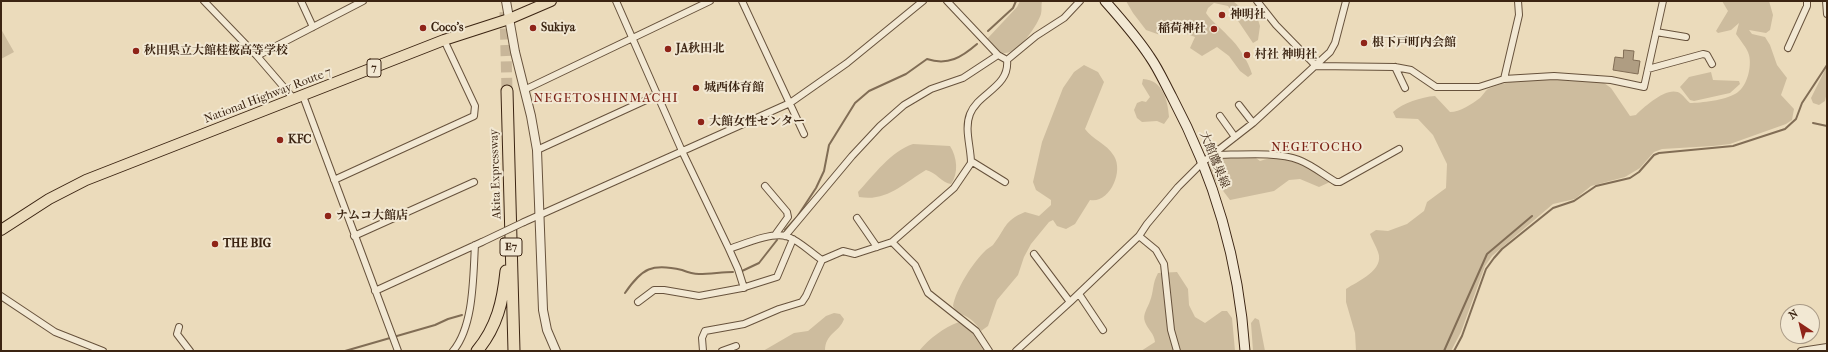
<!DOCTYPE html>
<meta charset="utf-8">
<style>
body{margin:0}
#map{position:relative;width:1828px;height:352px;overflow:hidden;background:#ebdbbb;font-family:"IM FELL French Canon",serif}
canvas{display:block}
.frame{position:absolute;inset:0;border:2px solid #3b2412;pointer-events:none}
.north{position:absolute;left:1780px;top:304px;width:40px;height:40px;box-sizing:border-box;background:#f2e8d3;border:1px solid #a99a86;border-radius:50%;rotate:325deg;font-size:11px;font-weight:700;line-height:16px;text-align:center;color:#3b2412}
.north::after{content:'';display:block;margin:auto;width:14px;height:18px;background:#8f2418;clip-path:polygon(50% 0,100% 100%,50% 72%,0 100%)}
</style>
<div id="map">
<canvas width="1828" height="352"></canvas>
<div class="frame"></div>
<div class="north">N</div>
</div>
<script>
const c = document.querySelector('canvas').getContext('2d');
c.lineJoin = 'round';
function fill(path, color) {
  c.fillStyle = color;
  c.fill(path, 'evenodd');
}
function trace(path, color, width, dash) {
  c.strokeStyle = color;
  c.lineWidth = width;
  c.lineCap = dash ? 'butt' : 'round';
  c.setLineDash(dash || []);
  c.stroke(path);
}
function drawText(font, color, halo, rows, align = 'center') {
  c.font = font + ' "IM FELL French Canon","Noto Serif JP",serif';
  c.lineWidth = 4;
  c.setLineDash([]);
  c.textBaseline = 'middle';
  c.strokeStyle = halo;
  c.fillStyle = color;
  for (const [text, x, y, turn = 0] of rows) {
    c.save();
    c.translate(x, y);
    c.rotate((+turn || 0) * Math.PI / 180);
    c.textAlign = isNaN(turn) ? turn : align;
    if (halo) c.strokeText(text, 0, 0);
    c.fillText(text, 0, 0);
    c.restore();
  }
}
fill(new Path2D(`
 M1020,1h22c-1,4 0,9 -1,13 -4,12 -25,45 -41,38 -4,-2 -9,-9 -13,-13l30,-32z
 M1126,1h107l7,6 16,6 4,13 -2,14 -5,3 -25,-37 -14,-3 -6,5 -2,5c6,9 15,15 22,23 11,10 20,25 24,38l-4,3 -8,-6 -11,-15 -12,-9 -15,9 -12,-8 5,-11 -13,-5 -22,3 -14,-5 -13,-17z
 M1722,1h47l4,14 -3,15 -4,3 -17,-3 3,4 13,3 5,8 7,20 10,13 -6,17 13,14 -2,11 -6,4 -56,20 -17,2 -51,3 -8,3 -14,16 -15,9 -34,9 -16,13 -22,5 -61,52 -7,10 -24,66 -10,19h-95l-1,-18 -9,-31v-13c12,-8 39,-19 32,-37 -2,-6 -6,-12 -8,-18l6,-4 12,1 19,-7 17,-13 3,-9 19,-14 1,-24 -14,-29 -15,-16 -22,-1 -3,-6c10,-9 28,-15 42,-16l15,16c10,0 22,-8 30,-14 3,-3 5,-7 8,-9 32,-15 82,-9 116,-6l7,5 19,28 6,-1c8,-8 33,-31 45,-21 3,2 6,7 9,9 11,0 35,-3 45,-9 12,-6 17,-27 14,-39 -2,-7 -9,-15 -13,-21l3,-11 -8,7 -13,3 -2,-2 12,-20z
 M1,29l13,23 -13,7z
 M1084,65l14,7 6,10 -19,47c8,11 21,14 29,27 10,16 -5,48 -24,44l-15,24 -9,5 -9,-3 -4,-6 -4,2 -18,22 -7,13 -6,18 -21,25 -9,26 -7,5c-7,-10 -12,-15 -24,-18l-4,-7c3,-17 20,-44 33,-56 2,-2 5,-3 7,-5 13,-16 10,-24 32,-33l14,4 12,-11v-5l-15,-10 -3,-8 9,-40 21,-54 11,-16z
 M1827,66v26l-2,9 -6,4 -6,-2 -2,-5z
 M1711,72l2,8 26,1 1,3 -10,9 -36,8 -4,-1 -10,-13 9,-10z
 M1143,79c20,1 25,22 26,38l-5,7 -7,-3 -15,1 -5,-4 -3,-8 3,-7 5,-2 4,1 4,-5 -8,-13z
 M913,144l37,2c7,11 9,27 1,38 -9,-1 -15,-12 -25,-14 -22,13 -39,32 -67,27l-1,-5c15,-16 33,-41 55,-48z
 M1250,157l6,1 4,3c29,-10 46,5 70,21l-11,5 -19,-8 -11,1 -15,11 -44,9 -19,-25 -4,-9c10,-12 28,-8 43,-9z
 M1177,272l11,17 1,16 6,12 10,6 17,-12h5l5,7 3,33h-94l14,-9c-1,-9 -7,-12 -10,-20 -3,-8 3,-14 5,-21 4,-10 2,-17 8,-28z
 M834,313l6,1 4,5c-5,14 -19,14 -19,32h-62l31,-18 14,-2 18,-15z
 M1255,318l4,2 6,31h-12l-2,-28z
 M959,322l14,11 11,18h-65c10,-12 25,-24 40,-29z`), '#cdbc9e');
const water = new Path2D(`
 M1624,50l10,1 -1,9 7,1 -2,13 -25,-4 2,-13 8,1z`);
fill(water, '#af9d82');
trace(water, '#816d55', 1);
trace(new Path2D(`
 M988,31l25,-23 3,-7
 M1813,123l14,3
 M785,230l12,-13 19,-29 8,-17 5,-26 26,-42 14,-12 37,-17 21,-15c21,7 35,-2 50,-15
 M742,271l17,-8 18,-23
 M625,293c17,-25 27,-30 57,-23 5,2 12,4 17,4 12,0 23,-2 34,-2
 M345,351l90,-26 13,-6 14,-4
 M1444,351l43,-97 45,-38
 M1454,351l8,-15 24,-67 8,-11 8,-9 51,-41 21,-7 22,-15 34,-8 9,-6 15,-17 5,-2 74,-7 52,-17 11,-10 6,-16 25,-38`), '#816d55', 2);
trace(new Path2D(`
 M505,12l2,79`), '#c8b699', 11, [11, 5.5]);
const minor = new Path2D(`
 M204,1l53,55 37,43
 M301,1l12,26
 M616,1l66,150 47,98c15,-5 42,-17 57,-13 13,4 25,17 36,24l21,-9 12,3 37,-12 62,-54 17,-25c0,-16 -7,-34 -1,-49 8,-21 40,-27 37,-54
 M742,1l62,133
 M947,1l51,54 9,5
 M1257,1l19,24 40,41 79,1 16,3 25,17h43l25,-8 50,-3 57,4 33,7 19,-86
 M1826,1l1,13
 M1656,32l30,5
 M1788,48l19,-42v-5
 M257,56l106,-55
 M1007,60l29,-24 28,-18 16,-17
 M1395,67l10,21
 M1648,69l55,-15 4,1 5,9
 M1504,79l15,-64 -1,-14
 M524,90l186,-89
 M303,96l95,255
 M1239,105l14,18
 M1220,116l15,21
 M537,150l120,-55
 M1213,155c24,0 65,-4 86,5 13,5 25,15 37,22h4l59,-33
 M971,161l34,21
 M334,180l140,-64 1,-10 -31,-66
 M765,186l22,26 1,5 -13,18
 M857,218l20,29
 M524,222l266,-119 57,-40 76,-62
 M354,236l120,-54
 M785,236l67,-80 28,-30 24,-21 27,-16 32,-11 35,-23
 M1139,236l17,14 8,14 7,66 6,21
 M892,242l23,23 13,28 48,38 13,20
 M729,249l9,20 6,19
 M1034,254l36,48
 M375,291l107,-49
 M1079,294l24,36
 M1,296l54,36 48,19
 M638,302l16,-12h10l35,6 43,-8 35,-11 16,-38
 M179,327l-2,7 13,17
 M453,351c21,-25 20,-74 22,-106
 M703,351l-1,-13 3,-7 39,-7 35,-15 23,-7 4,-6 16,-36
 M722,351l14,-5
 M1016,351l54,-49 69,-66 8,-12 31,-37 25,-25 50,-39 77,-71 5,-9 11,-42
 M1801,351l26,-4`);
const tertiary = new Path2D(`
 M506,1l9,51 16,64 6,34 6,160 4,20 9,21`);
const secondary = new Path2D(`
 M1105,1c16,18 32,36 45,56 9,13 15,27 22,40 42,79 67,165 73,254`);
const trunk = new Path2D(`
 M1,230l48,-31 37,-19 358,-140 65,-21 42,-18`);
const motorway = new Path2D(`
 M507,91l7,260
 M477,351c20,-24 26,-50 29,-80`);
trace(minor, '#67523c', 8);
trace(tertiary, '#67523c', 10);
trace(secondary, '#3b2412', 11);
trace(trunk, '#3b2412', 12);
trace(motorway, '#3b2412', 13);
trace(minor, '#f2e8d3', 6);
trace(tertiary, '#f2e8d3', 8);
trace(secondary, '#f2e8d3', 9);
trace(trunk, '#ebdbbb', 10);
trace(motorway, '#ebdbbb', 11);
const minorBridge = new Path2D(`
 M482,242l42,-20`);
trace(minorBridge, '#67523c', 8, []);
trace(minorBridge, '#f2e8d3', 6);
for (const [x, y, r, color] of [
 [1222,15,4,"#8f2418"],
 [423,28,4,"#8f2418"],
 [533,28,4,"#8f2418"],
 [1214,29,4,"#8f2418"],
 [1364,43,4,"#8f2418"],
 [668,49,4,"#8f2418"],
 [136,51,4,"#8f2418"],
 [1247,55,4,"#8f2418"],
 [696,88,4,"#8f2418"],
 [701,122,4,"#8f2418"],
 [280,140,4,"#8f2418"],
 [328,216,4,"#8f2418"],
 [215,244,4,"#8f2418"]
]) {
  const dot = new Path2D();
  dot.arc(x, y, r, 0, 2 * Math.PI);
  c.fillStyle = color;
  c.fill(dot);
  trace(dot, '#f2e8d3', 1.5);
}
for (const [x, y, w] of [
 [374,68,14],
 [511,247,22]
]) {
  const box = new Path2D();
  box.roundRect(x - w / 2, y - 9, w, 18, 3);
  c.fillStyle = '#f2e8d3';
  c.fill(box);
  trace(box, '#3b2412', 1);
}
drawText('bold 11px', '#3b2412', null, [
 ["7",374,68],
 ["E7",511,247]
]);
drawText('bold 12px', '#3b2412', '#f2e8d3', [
 ["神明社",1230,15],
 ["Coco's",431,28],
 ["Sukiya",541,28],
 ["稲荷神社",1206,29,"right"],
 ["根下戸町内会館",1372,43],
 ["JA秋田北",676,49],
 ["秋田県立大館桂桜高等学校",144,51],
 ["村社 神明社",1255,55],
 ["城西体育館",704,88],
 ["大館女性センター",709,122],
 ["KFC",288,140],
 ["ナムコ大館店",336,216],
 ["THE BIG",223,244]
], 'left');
drawText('12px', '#3b2412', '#f2e8d3', [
 ["National Highway Route 7",268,96,-21],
 ["大館鷹巣線",1214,160,68],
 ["Akita Expressway",496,174,-92]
]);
c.letterSpacing = '1px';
drawText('13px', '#7a1f14', '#f2e8d3', [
 ["NEGETOSHINMACHI",606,99],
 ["NEGETOCHO",1317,148]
]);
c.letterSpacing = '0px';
</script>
